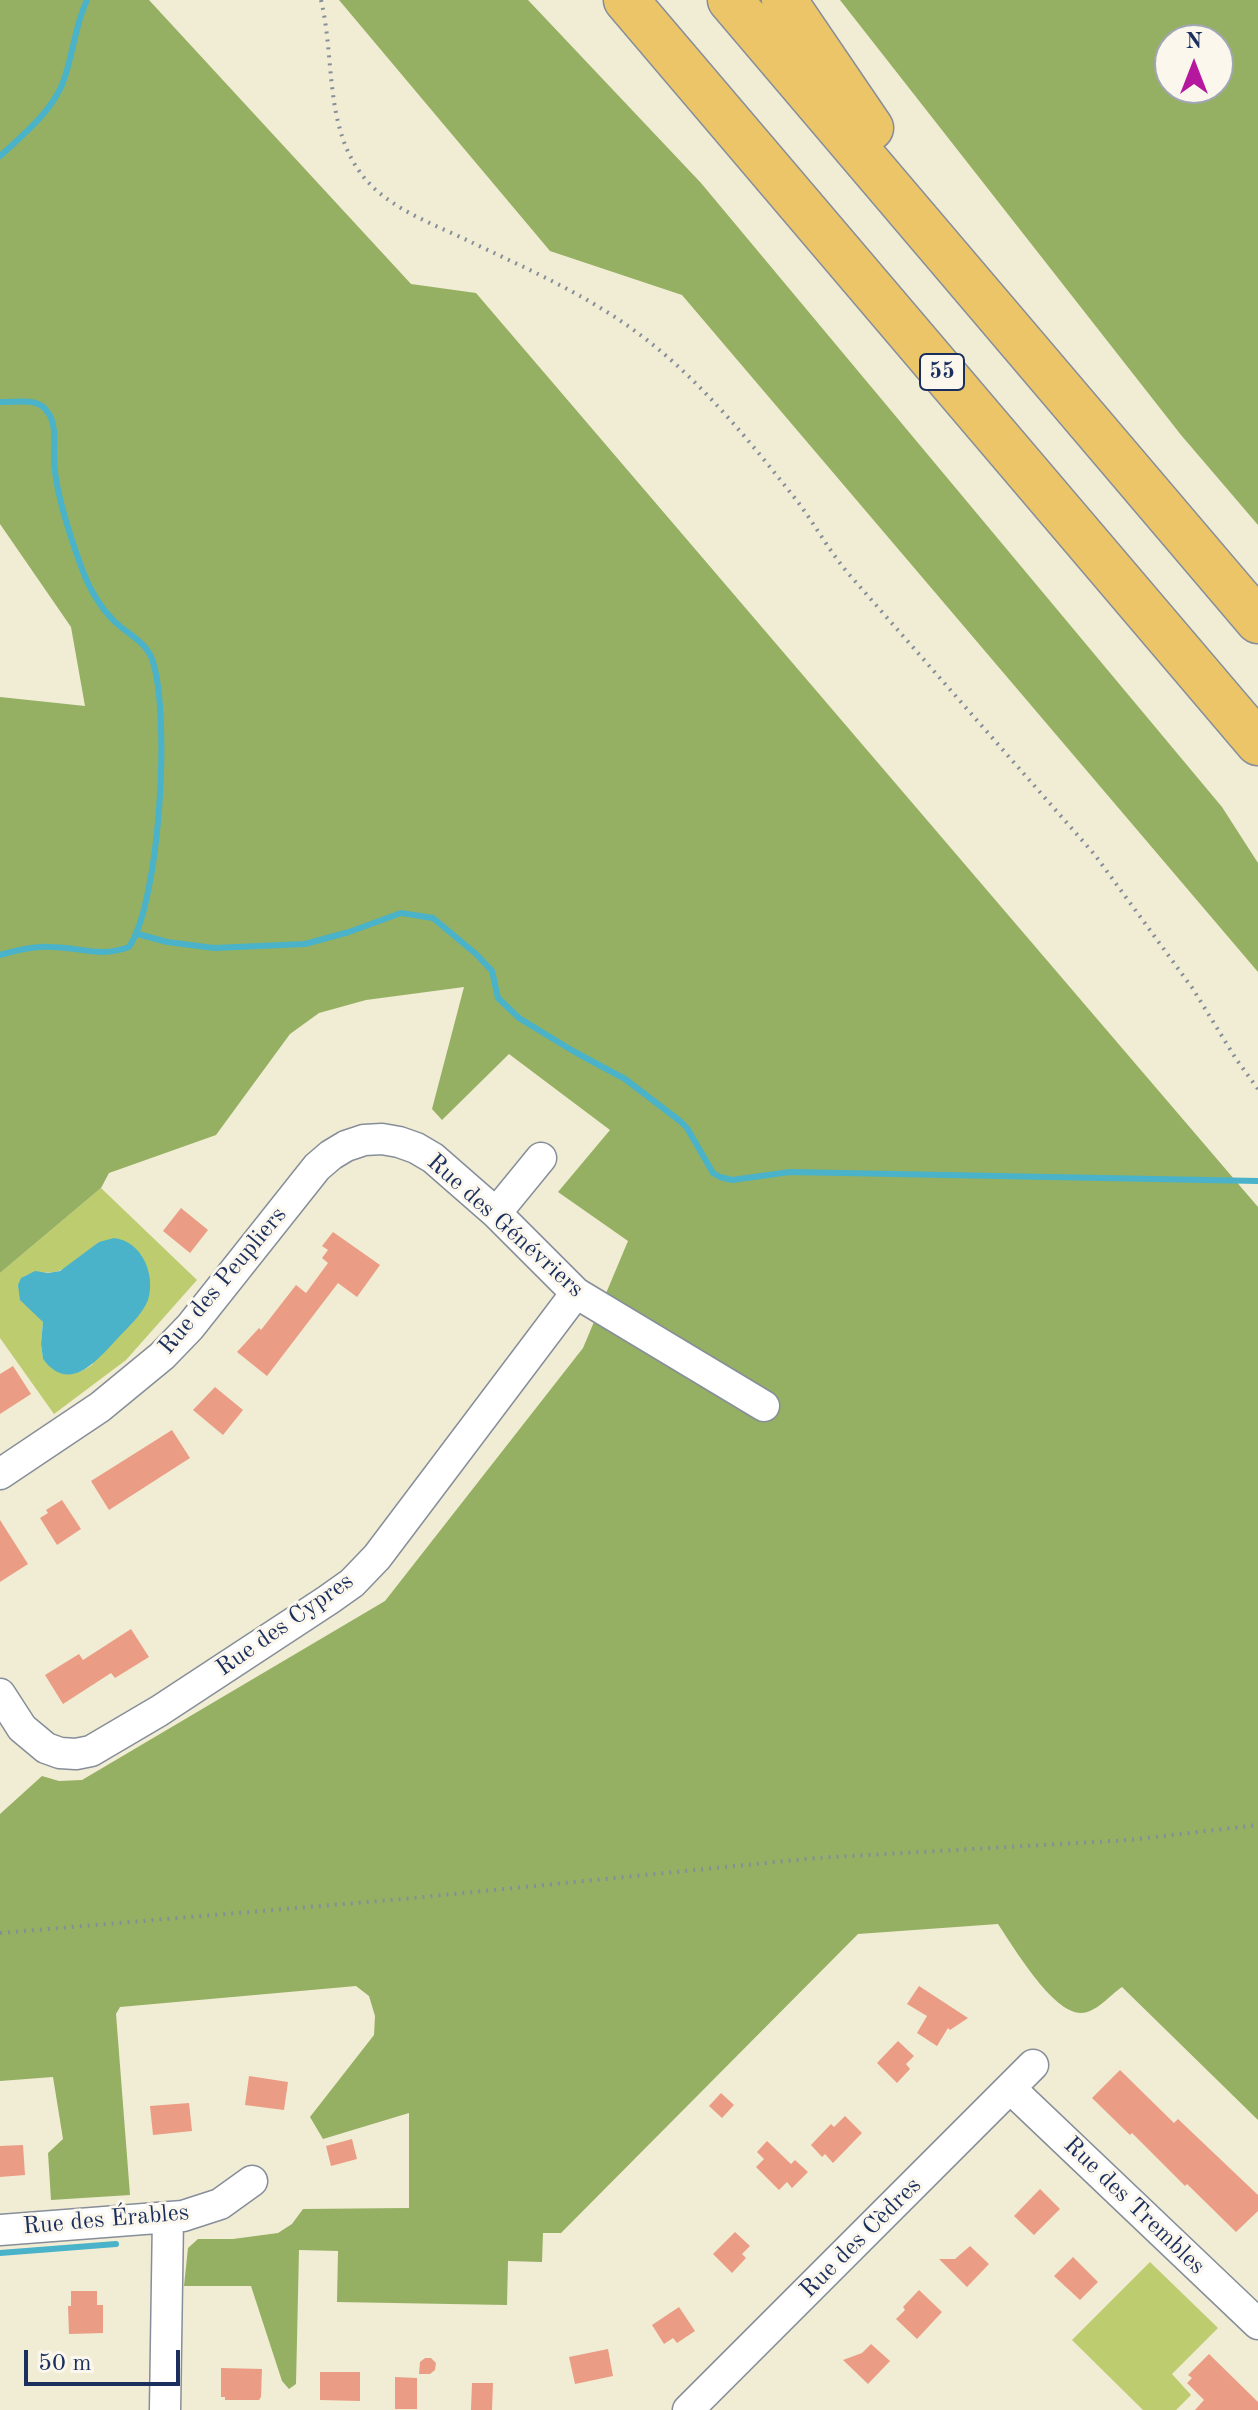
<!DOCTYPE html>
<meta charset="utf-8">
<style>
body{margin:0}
#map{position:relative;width:1258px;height:2410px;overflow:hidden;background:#f1ecd4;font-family:"Old Standard TT",serif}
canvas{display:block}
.north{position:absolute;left:1154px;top:24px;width:80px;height:80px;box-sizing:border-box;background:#fbf7ec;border:2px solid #a1a7b3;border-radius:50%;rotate:0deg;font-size:22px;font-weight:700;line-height:32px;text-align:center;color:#1b2f5e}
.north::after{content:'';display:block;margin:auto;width:28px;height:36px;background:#b5179e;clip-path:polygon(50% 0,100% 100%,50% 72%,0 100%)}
.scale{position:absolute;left:24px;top:2350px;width:156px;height:36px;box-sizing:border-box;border:4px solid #1b2f5e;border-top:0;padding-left:10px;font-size:24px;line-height:28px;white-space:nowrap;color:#1b2f5e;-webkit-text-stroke:6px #fbf7ec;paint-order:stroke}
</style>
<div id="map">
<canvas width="1258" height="2410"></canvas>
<div class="north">N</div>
<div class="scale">50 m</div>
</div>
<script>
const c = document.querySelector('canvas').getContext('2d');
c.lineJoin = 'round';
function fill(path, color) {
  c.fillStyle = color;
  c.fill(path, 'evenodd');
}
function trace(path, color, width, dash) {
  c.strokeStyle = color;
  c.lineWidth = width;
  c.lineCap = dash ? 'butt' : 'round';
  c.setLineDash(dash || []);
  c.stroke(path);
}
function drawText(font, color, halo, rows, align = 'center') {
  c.font = font + ' "Old Standard TT",serif';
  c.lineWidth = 6;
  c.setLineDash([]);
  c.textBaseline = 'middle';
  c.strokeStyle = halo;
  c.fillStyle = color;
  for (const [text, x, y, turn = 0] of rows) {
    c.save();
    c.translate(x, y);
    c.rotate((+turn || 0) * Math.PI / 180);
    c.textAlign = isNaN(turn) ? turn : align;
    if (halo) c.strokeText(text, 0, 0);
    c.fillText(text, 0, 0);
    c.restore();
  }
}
fill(new Path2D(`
 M101,1188l96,92 -71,80 -72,54 -54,-76v-65zM99,1242l-6,122c-18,14 -36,12 -50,-5l-2,-15 2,-22 -25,-37c10,-21 28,-7 45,-16 13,-7 25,-17 36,-27z
 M1150,2262l68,66 -46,46 19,21 -15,15h-33l-71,-70z`), '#bccc6f');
fill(new Path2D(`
 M0,0h149l262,284 65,9 782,914v913l-136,-133c-12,8 -26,26 -41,26 -29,0 -68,-67 -83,-89l-140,10 -297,299h-18l-1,29 -34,-1 -1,44 -170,-3 1,-51 -39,-1 -3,134 -7,5 -7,-8 -31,-95h-67l4,-38 10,-9h35l45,-6 14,-9 11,-15 106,-1v-95l-86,26 -13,-22 64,-82 1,-19 -6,-20 -13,-10 -236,21 -4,7 14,181 -79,5 -3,-47 15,-14 -10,-62 -53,4v-267l42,-38 17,5 23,-1 303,-179 198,-253 45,-107 -70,-49 52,-62 -101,-76 -67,66 -10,-11 32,-122 -98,13 -47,13 -29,21 -74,101 -107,38 -8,15 -101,85v-576l85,9 -14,-79 -71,-103z
 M339,0h189l173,183 521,624 36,56v109l-576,-677 -132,-44z
 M840,0h418v525l-77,-90zM1170,40h48v48h-48z`), '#95b062');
fill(new Path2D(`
 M114,1238c28,3 42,37 34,62 -6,15 -20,27 -31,39 -20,21 -47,56 -74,20l-2,-15 2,-22 -23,-22 -2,-15 3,-7 14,-7 13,2 12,-2 39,-29z`), '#4ab2c9');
trace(new Path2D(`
 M0,156c23,-21 49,-42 62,-71 11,-27 12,-58 25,-85
 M0,402c15,1 36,-5 46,8 11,12 8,32 8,47 0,31 17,82 28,112 7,19 18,38 32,52 12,12 32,21 38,38 19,54 8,242 -23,288 -30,11 -48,0 -78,0 -17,-1 -34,3 -51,8
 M138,934l29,8 47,6 91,-4 44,-12 52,-19 32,5 43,36 16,17 6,27 21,20 54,33 52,28 55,42 7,7 26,45 7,4 12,3 58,-8 468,9
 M0,2253l116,-9`), '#4ab2c9', 6);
fill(new Path2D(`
 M181,1208l27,22 -18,23 -27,-22z
 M333,1232l47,33 -23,32 -19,-14 -71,93 -30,-24 22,-24 2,2 35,-45 10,8 22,-30 -6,-5 6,-8 -6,-4z
 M13,1366l18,28 -31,20v-40z
 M215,1387l28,23 -20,25 -30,-25z
 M172,1430l18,28 -81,52 -18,-29z
 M62,1500l19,29 -24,16 -17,-27 8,-5 -2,-3z
 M0,1520l28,44 -28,18z
 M131,1629l18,28 -34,21 -4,-5 -48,31 -18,-29 34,-21 4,6z
 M919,1986l49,32 -18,12 -2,-2 -11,18 -20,-13 10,-17 -20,-12z
 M898,2041l16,15 -8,8 4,5 -13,14 -20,-20z
 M1120,2070l54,53 4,-4 80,76v16l-22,21 -49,-48 -2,2 -53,-53 -2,2 -38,-37z
 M249,2076l39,6 -4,28 -39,-5z
 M721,2093l13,12 -12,13 -13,-12z
 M189,2103l3,28 -39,4 -3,-29z
 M845,2116l17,17 -29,30 -8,-9 -3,3 -11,-12 20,-21 3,3z
 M352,2139l5,20 -26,7 -5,-20z
 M767,2141l24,23 4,-4 13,12 -16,16 -5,-6 -8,8 -23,-23 8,-8 -7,-7z
 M23,2145l2,30 -25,2v-31z
 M1040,2189l20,20 -26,26 -20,-19z
 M735,2232l15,14 -8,8 4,4 -14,15 -19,-19z
 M970,2246l19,18 -22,23 -28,-28h16z
 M1073,2257l25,25 -18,18 -26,-24z
 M919,2290l23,22 -25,27 -21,-20 9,-9 -2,-3z
 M71,2291h26v14h6v28l-34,1 -1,-28h3z
 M679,2307l16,24 -18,12 -4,-5 -9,6 -12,-19z
 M871,2344l19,17 -22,23 -25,-24 19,-7z
 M608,2349l5,27 -38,8 -6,-27z
 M1209,2354l49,48v8h-63l9,-10 -17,-17 5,-5 -4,-3z
 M425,2358h6l5,5 -1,7 -5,4h-11l1,-12z
 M221,2368l41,1 -1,28 -2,3h-34v-3h-4z
 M320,2372h40v29l-40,-1z
 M395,2377l22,1v31h-22z
 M472,2383h21l-1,27h-21z`), '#eb9c85');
const minor = new Path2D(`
 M496,1213l45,-55
 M0,1474l100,-67 62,-51 28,-29 127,-160 14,-12 15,-9 18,-6 18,-1 17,3 17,6 17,10 63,55 80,80 188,113
 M0,1694l22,34 24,20 14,5 16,1 15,-3 68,-40 169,-111 24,-17 25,-26 199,-264
 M1010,2088l248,236
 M0,2230l183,-14 37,-12 32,-23
 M165,2410l3,-192
 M688,2410l345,-345`);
const highway = new Path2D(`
 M626,0l632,743
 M730,0l528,621
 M784,0l87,128`);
trace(minor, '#868e99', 33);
trace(highway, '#868e99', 47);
trace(new Path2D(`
 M321,0c14,58 3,125 41,175 27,35 75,50 113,69 55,26 111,51 160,87 62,45 112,107 159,166 19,24 33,51 53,75l248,283 98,134 43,70 22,30
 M0,1933l403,-34 413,-41 313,-18 129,-15`), '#868e99', 4, [2, 6]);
trace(minor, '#fff', 30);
trace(highway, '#ecc569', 44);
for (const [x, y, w] of [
 [942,372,44]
]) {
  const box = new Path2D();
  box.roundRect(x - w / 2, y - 18, w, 36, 6);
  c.fillStyle = '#fbf7ec';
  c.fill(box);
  trace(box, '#1b2f5e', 2);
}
drawText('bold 22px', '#1b2f5e', null, [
 ["55",942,372]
]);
drawText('24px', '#1b2f5e', '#fbf7ec', [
 ["Rue des Génévriers",505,1226,42],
 ["Rue des Peupliers",223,1281,-50],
 ["Rue des Cypres",285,1625,-35],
 ["Rue des Trembles",1134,2206,44],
 ["Rue des Érables",106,2220,-5],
 ["Rue des Cèdres",861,2238,-45]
]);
</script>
